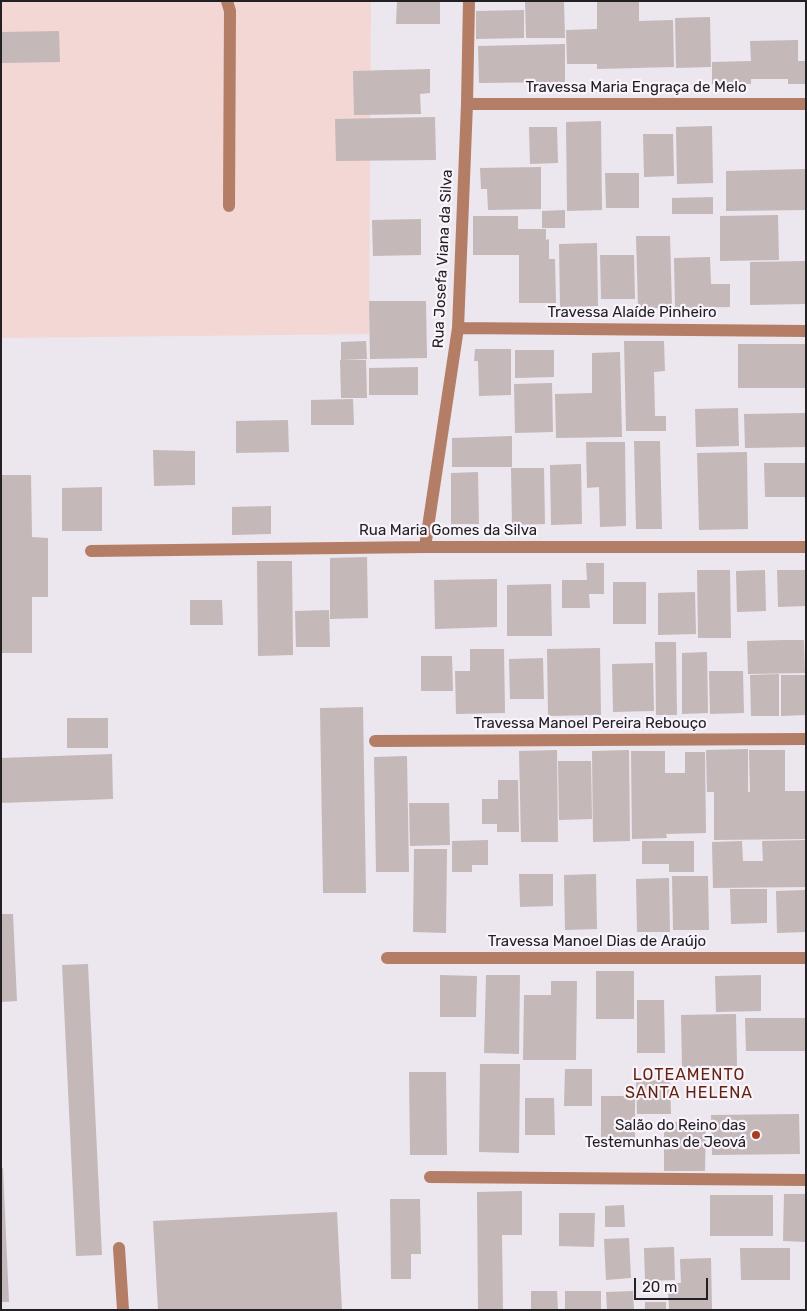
<!DOCTYPE html>
<meta charset="utf-8">
<style>
body{margin:0}
#map{position:relative;width:807px;height:1311px;overflow:hidden;background:#ece6ee;font-family:Rubik,sans-serif}
canvas{display:block}
.frame{position:absolute;inset:0;border:2px solid #222023;pointer-events:none}
.scale{position:absolute;left:634px;top:1278px;width:74px;height:22px;box-sizing:border-box;border:2px solid #222023;border-top:0;padding-left:6px;font-size:15px;line-height:18px;white-space:nowrap;color:#222023;-webkit-text-stroke:4px #f9f3fc;paint-order:stroke}
</style>
<div id="map">
<canvas width="807" height="1311"></canvas>
<div class="frame"></div>
<div class="scale">20 m</div>
</div>
<script>
const c = document.querySelector('canvas').getContext('2d');
c.lineJoin = 'round';
function fill(path, color) {
  c.fillStyle = color;
  c.fill(path, 'evenodd');
}
function trace(path, color, width, dash) {
  c.strokeStyle = color;
  c.lineWidth = width;
  c.lineCap = dash ? 'butt' : 'round';
  c.setLineDash(dash || []);
  c.stroke(path);
}
function drawText(font, color, halo, rows, align = 'center') {
  c.font = font + ' Rubik,sans-serif';
  c.lineWidth = 4.5;
  c.setLineDash([]);
  c.textBaseline = 'middle';
  c.strokeStyle = halo;
  c.fillStyle = color;
  for (const [text, x, y, turn = 0] of rows) {
    c.save();
    c.translate(x, y);
    c.rotate((+turn || 0) * Math.PI / 180);
    c.textAlign = isNaN(turn) ? turn : align;
    if (halo) c.strokeText(text, 0, 0);
    c.fillText(text, 0, 0);
    c.restore();
  }
}
fill(new Path2D(`
 M1,1h370l-2,333 -368,4z`), '#f2d7d5');
fill(new Path2D(`
 M397,1h43v23h-44z
 M525,1h39l1,37h-39z
 M597,2h42v19l34,-1 1,47 -77,2v-5h-30l-1,-34 31,-1z
 M524,10v28l-48,1v-28z
 M710,17l1,50 -35,1 -1,-50z
 M59,31l1,31 -59,1v-31z
 M798,40v21h8v23h-18v-5h-37v5h-39v-22l39,-1 -1,-20z
 M565,44v38l-86,1 -1,-37z
 M430,69v24l-10,1 1,20 -67,1 -1,-44z
 M435,117l1,43 -100,1 -1,-42z
 M601,121l1,89 -35,1 -1,-89z
 M712,126l1,57 -36,1 -1,-57z
 M529,127h28l1,36 -28,1z
 M643,134h30l1,42 -30,1z
 M541,167v42l-53,1 -1,-21h-6l-1,-21z
 M806,169v41l-80,1v-40z
 M605,173h34v35h-33z
 M713,197v17h-41v-16z
 M565,210v18h-23v-17z
 M778,215l1,45 -59,1v-45z
 M473,216h45v13h28v11l3,-1v20h6l1,44h-37v-48h-46z
 M421,219v36l-48,1 -1,-36z
 M636,236h34l2,72h-34z
 M597,243l1,63 -38,1 -1,-63z
 M600,255h34l1,44h-34z
 M710,257l1,27h19v23l-55,1 -1,-50z
 M806,261v43l-56,1v-43z
 M369,301h57l1,57 -57,1z
 M366,341l1,18 -26,1v-18z
 M624,341h40l1,30 -11,1 1,44h11v15h-40z
 M738,344h68v44h-68z
 M475,349h36v46l-32,1 -1,-35h-4z
 M515,350h39v27l-39,1z
 M620,352l2,85 -66,1 -1,-44 37,-1v-40z
 M340,360h26l1,38h-26z
 M418,367v28h-49v-27z
 M552,383l1,49 -38,1 -1,-49z
 M353,399l1,26h-43v-25z
 M738,408l1,38 -43,1 -1,-38z
 M806,413v34l-61,1 -1,-34z
 M288,420l1,32 -53,1v-32z
 M512,436v31h-60v-29z
 M634,441h26l2,88h-26z
 M586,442h39l1,84 -26,1 -1,-40 -12,1z
 M153,450l42,1v34l-41,1z
 M747,452l1,77 -49,1 -2,-77z
 M764,463h42v34h-41z
 M581,464l1,60 -31,1 -1,-60z
 M511,468h33l1,56 -33,1z
 M478,472l1,52h-28v-51z
 M1,475h30l1,62 16,1v59h-16v56h-31z
 M102,487v44h-40v-43z
 M271,506v28l-39,1v-28z
 M367,557l1,61 -38,1v-61z
 M257,561h35l1,94 -35,1z
 M586,563h18v31h-15l1,14h-28v-28h25z
 M697,570h33l1,68h-33z
 M765,570l1,41 -29,1 -1,-41z
 M777,570h29v36l-28,1z
 M497,579v48l-62,2 -1,-49z
 M613,582h33v42h-33z
 M551,584l1,52h-45v-51z
 M695,592l1,42 -38,1v-42z
 M190,600h32l1,25h-33z
 M329,610l1,37h-34l-1,-36z
 M784,640h20l1,33 -57,1 -1,-33z
 M655,642h21l1,73h-21z
 M600,648l1,67 -53,1 -1,-67z
 M470,649h34l1,64 -49,1 -1,-43h15z
 M707,652l1,61 -26,1v-61z
 M421,656h31l1,35h-32z
 M543,658l1,41h-34l-1,-40z
 M653,663l1,48 -41,1 -1,-48z
 M709,671h34l1,42 -34,1z
 M779,674v42h-28l-1,-41z
 M781,675h25v40l-25,1z
 M363,707l3,186h-43l-3,-185z
 M67,718h41v30h-41z
 M748,749v43h2l-1,-42h36v41h21v48l-92,1v-48h-7l-1,-42z
 M557,750l1,92h-37l-2,-91z
 M629,750l1,91 -37,1 -1,-91z
 M631,751h34v22h20v-21h20l1,81 -40,1 1,4 -35,1z
 M112,754l1,45 -112,4v-45z
 M407,756l2,116h-33l-2,-115z
 M558,761h33l1,58 -33,1z
 M498,780h20l1,52h-22v-8h-15v-25h16z
 M409,803h40l1,42 -40,1z
 M488,840v25h-16v7h-20v-31z
 M806,840v47l-93,1 -1,-46 30,-1 1,20h20l-1,-20z
 M642,841h52v31h-25v-8h-27z
 M414,849h33l-1,84 -33,-1z
 M519,874h34v32l-33,1z
 M596,874l1,55 -32,1 -1,-55z
 M672,876h36l1,54h-36z
 M669,878l1,54h-33l-1,-53z
 M730,889h37v34l-36,1z
 M806,890v42l-29,1 -1,-42z
 M1,914h12l4,87 -16,1z
 M88,964l14,291 -26,1 -14,-291z
 M596,971h38v48h-38z
 M440,975l37,1 -1,41h-36z
 M486,975h34l-1,79 -35,-1z
 M761,975v36l-45,1 -1,-36z
 M551,981h26l-1,79h-53l1,-65h27z
 M637,1000h27l1,53h-28z
 M736,1014l1,52 -55,1 -1,-52z
 M745,1018h61v33h-60z
 M480,1064h40l-1,89 -40,-1z
 M565,1069h27v37h-28z
 M409,1072h37l1,83h-37z
 M670,1080l1,34h-34l-1,-33z
 M601,1096h34v43h-34z
 M525,1098h29l1,37h-30z
 M799,1114l1,40 -88,1 -1,-40z
 M664,1122h42l-1,49h-41z
 M1,1168h2l6,134h-8z
 M522,1191v44h-20l1,75h-25l-1,-118z
 M784,1194h22v48l-23,-1z
 M710,1195h63v41h-63z
 M390,1199h30l1,55h-10v25h-20z
 M624,1205l1,22h-20v-21z
 M337,1212l5,98h-184l-5,-89z
 M559,1213h36l-1,34 -35,-1z
 M629,1238l2,40 -25,2 -2,-41z
 M674,1247l1,33 -30,1 -1,-33z
 M740,1248h50v32h-49z
 M711,1258l1,52h-43l-1,-27h13l-1,-24z
 M531,1291h26l1,19h-27z
 M565,1291h36v19h-36z
 M633,1291l1,19h-27l-1,-18z
 M645,1302h21v8h-21z`), '#c4b8b8');
trace(new Path2D(`
 M227,1l3,10 -1,195
 M467,104h339
 M458,328l348,3
 M425,547l33,-219 9,-224 2,-103
 M91,551l334,-4h381
 M375,741l431,-2
 M387,958h419
 M430,1177l376,3
 M119,1248l4,62`), '#b47d66', 12);
for (const [x, y, r, color] of [
 [756,1135,5,"#a63e1e"]
]) {
  const dot = new Path2D();
  dot.arc(x, y, r, 0, 2 * Math.PI);
  c.fillStyle = color;
  c.fill(dot);
  trace(dot, '#f9f3fc', 2);
}
drawText('15px', '#222023', '#f9f3fc', [
 ["Travessa Maria Engraça de Melo",636,88],
 ["Rua Josefa Viana da Silva",443,259,-87],
 ["Travessa Alaíde Pinheiro",632,313],
 ["Rua Maria Gomes da Silva",448,531],
 ["Travessa Manoel Pereira Rebouço",590,724],
 ["Travessa Manoel Dias de Araújo",597,942]
]);
drawText('15px', '#222023', '#f9f3fc', [
 ["Salão do Reino das",746,1126],
 ["Testemunhas de Jeová",746,1143]
], 'right');
c.letterSpacing = '1px';
drawText('16px', '#64220e', '#f9f3fc', [
 ["LOTEAMENTO",689,1075],
 ["SANTA HELENA",689,1093]
]);
c.letterSpacing = '0px';
</script>
